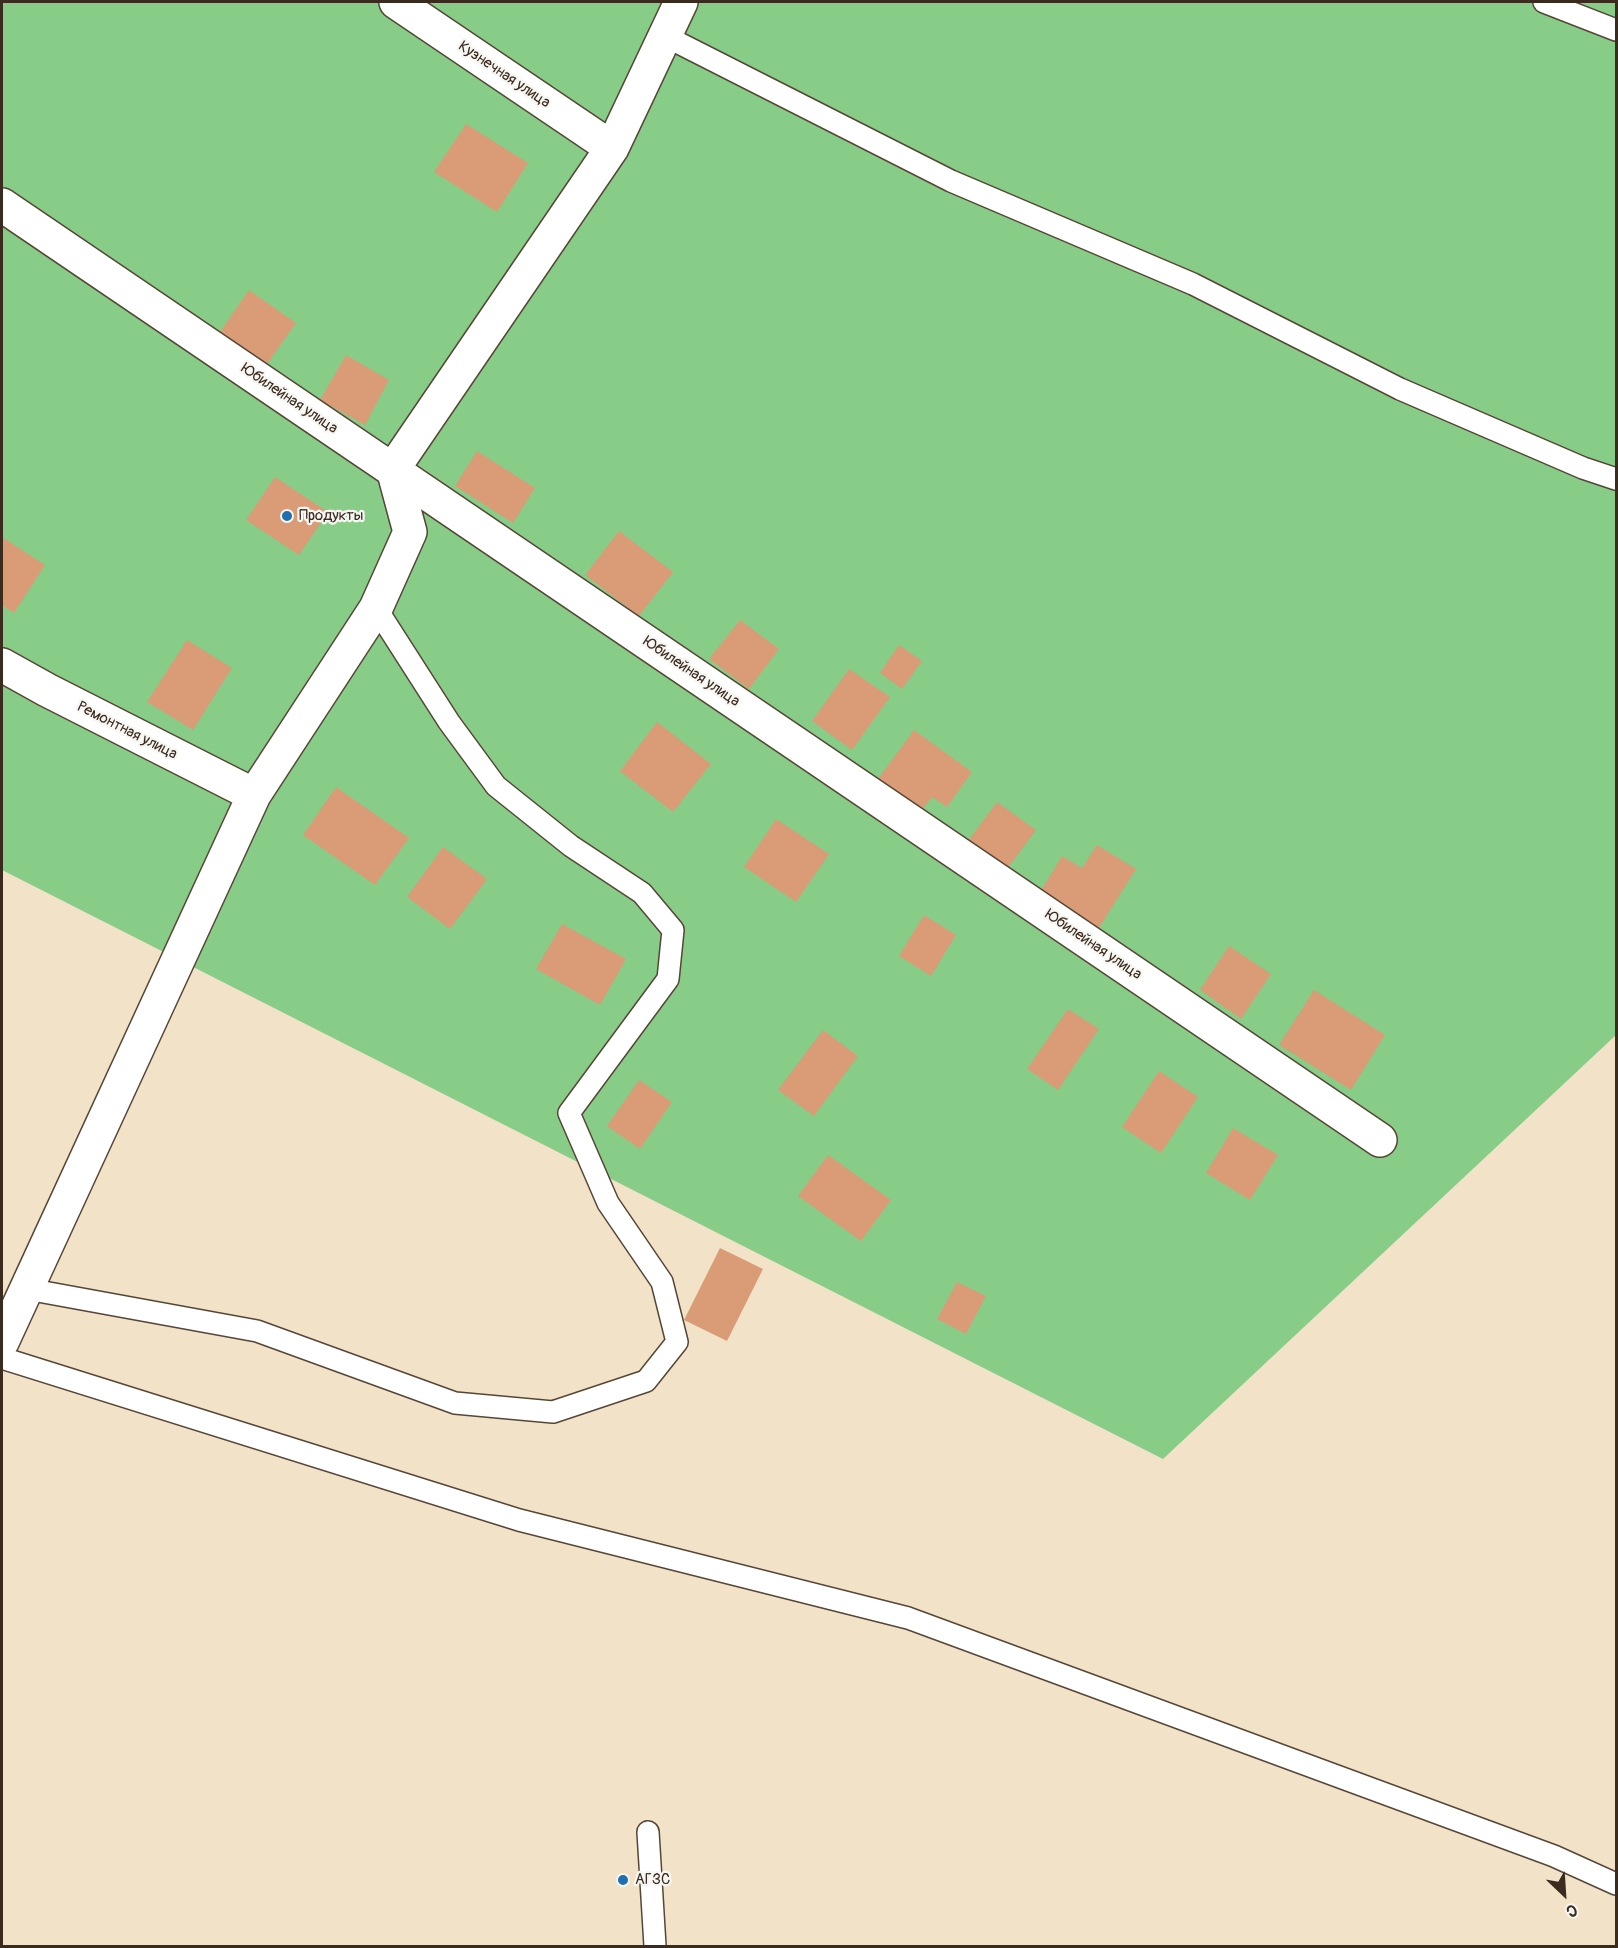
<!DOCTYPE html>
<meta charset="utf-8">
<style>
body{margin:0}
#map{position:relative;width:1618px;height:1948px;overflow:hidden;background:#f2e2c7;font-family:Pangolin,sans-serif}
canvas{display:block}
.frame{position:absolute;inset:0;border:3px solid #3b2a1e;pointer-events:none}
.north{position:absolute;left:1534px;top:1864px;width:60px;height:60px;-webkit-text-stroke:4px #f6f6f2;paint-order:stroke;rotate:155deg;font-size:16px;font-weight:700;line-height:24px;text-align:center;color:#3b2a1e}
.north::after{content:'';display:block;margin:auto;width:21px;height:27px;background:#3b2a1e;clip-path:polygon(50% 0,100% 100%,50% 72%,0 100%)}
</style>
<div id="map">
<canvas width="1618" height="1948"></canvas>
<div class="frame"></div>
<div class="north">С</div>
</div>
<script>
const c = document.querySelector('canvas').getContext('2d');
c.lineJoin = 'round';
function fill(path, color) {
  c.fillStyle = color;
  c.fill(path, 'evenodd');
}
function trace(path, color, width, dash) {
  c.strokeStyle = color;
  c.lineWidth = width;
  c.lineCap = dash ? 'butt' : 'round';
  c.setLineDash(dash || []);
  c.stroke(path);
}
function drawText(font, color, halo, rows, align = 'center') {
  c.font = font + ' Pangolin,sans-serif';
  c.lineWidth = 4.5;
  c.setLineDash([]);
  c.textBaseline = 'middle';
  c.strokeStyle = halo;
  c.fillStyle = color;
  for (const [text, x, y, turn = 0] of rows) {
    c.save();
    c.translate(x, y);
    c.rotate((+turn || 0) * Math.PI / 180);
    c.textAlign = isNaN(turn) ? turn : align;
    if (halo) c.strokeText(text, 0, 0);
    c.fillText(text, 0, 0);
    c.restore();
  }
}
fill(new Path2D(`
 M2,2h1614v1033l-453,424 -1161,-589z`), '#87cd88');
fill(new Path2D(`
 M466,124l62,39 -31,49 -63,-40z
 M249,290l47,33 -29,41 -47,-32z
 M346,355l43,25 -24,45 -45,-25z
 M477,451l58,37 -22,35 -58,-37z
 M275,477l53,35 -29,43 -53,-35z
 M619,531l54,41 -34,44 -54,-41z
 M2,537l43,28 -31,48 -12,-8z
 M740,620l39,29 -30,40 -40,-30z
 M187,640l45,28 -39,62 -46,-28z
 M899,645l23,16 -20,28 -22,-16z
 M849,669l41,28 -38,53 -40,-29z
 M657,722l54,42 -38,48 -53,-41z
 M914,730l58,42 -25,35 -15,-10 -10,13 -44,-31z
 M336,787l73,51 -34,47 -72,-50z
 M997,802l39,28 -29,39 -39,-28z
 M776,819l53,35 -33,48 -52,-35z
 M1097,845l39,24 -39,62 -58,-37 23,-38 20,12z
 M443,847l44,32 -37,50 -43,-32z
 M924,915l32,20 -25,41 -32,-20z
 M562,924l64,35 -26,46 -64,-36z
 M1229,946l42,28 -30,45 -41,-29z
 M1314,990l71,45 -34,55 -72,-45z
 M1068,1009l31,20 -41,61 -31,-21z
 M823,1030l35,26 -44,60 -36,-26z
 M1159,1071l39,26 -37,56 -39,-26z
 M639,1080l33,22 -32,47 -33,-23z
 M1233,1128l45,27 -28,45 -44,-27z
 M828,1155l63,45 -30,41 -63,-45z
 M720,1248l43,21 -36,72 -43,-21z
 M957,1282l29,14 -20,38 -29,-15z`), '#d99c76');
const lane = new Path2D(`
 M1544,2l72,28
 M665,36l286,145 242,103 207,105 183,79 33,11
 M27,1289l230,42 198,72 98,9 93,-31 31,-39 -15,-60 -54,-79 -39,-90 99,-134 5,-49 -31,-37 -71,-47 -75,-60 -47,-64 -73,-114
 M2,1358l517,162 389,98 646,238 62,28
 M648,1832l7,114`);
const street = new Path2D(`
 M396,2l216,146
 M2,205l1378,935
 M2,665l45,25 207,105
 M2,1342l252,-547 122,-187 34,-76 -17,-63 219,-321 69,-146`);
trace(lane, '#564637', 24);
trace(street, '#564637', 36);
trace(lane, '#fff', 21);
trace(street, '#fff', 33);
for (const [x, y, r, color] of [
 [287,516,6,"#1f6fb2"],
 [623,1880,6,"#1f6fb2"]
]) {
  const dot = new Path2D();
  dot.arc(x, y, r, 0, 2 * Math.PI);
  c.fillStyle = color;
  c.fill(dot);
  trace(dot, '#f6f6f2', 2);
}
drawText('15px', '#3b2a1e', '#f6f6f2', [
 ["Кузнечная улица",504,75,34],
 ["Юбилейная улица",289,399,34],
 ["Юбилейная улица",691,672,34],
 ["Ремонтная улица",127,731,27],
 ["Юбилейная улица",1093,945,34]
]);
drawText('15px', '#3b2a1e', '#f6f6f2', [
 ["Продукты",299,516],
 ["АГЗС",635,1880]
], 'left');
</script>
